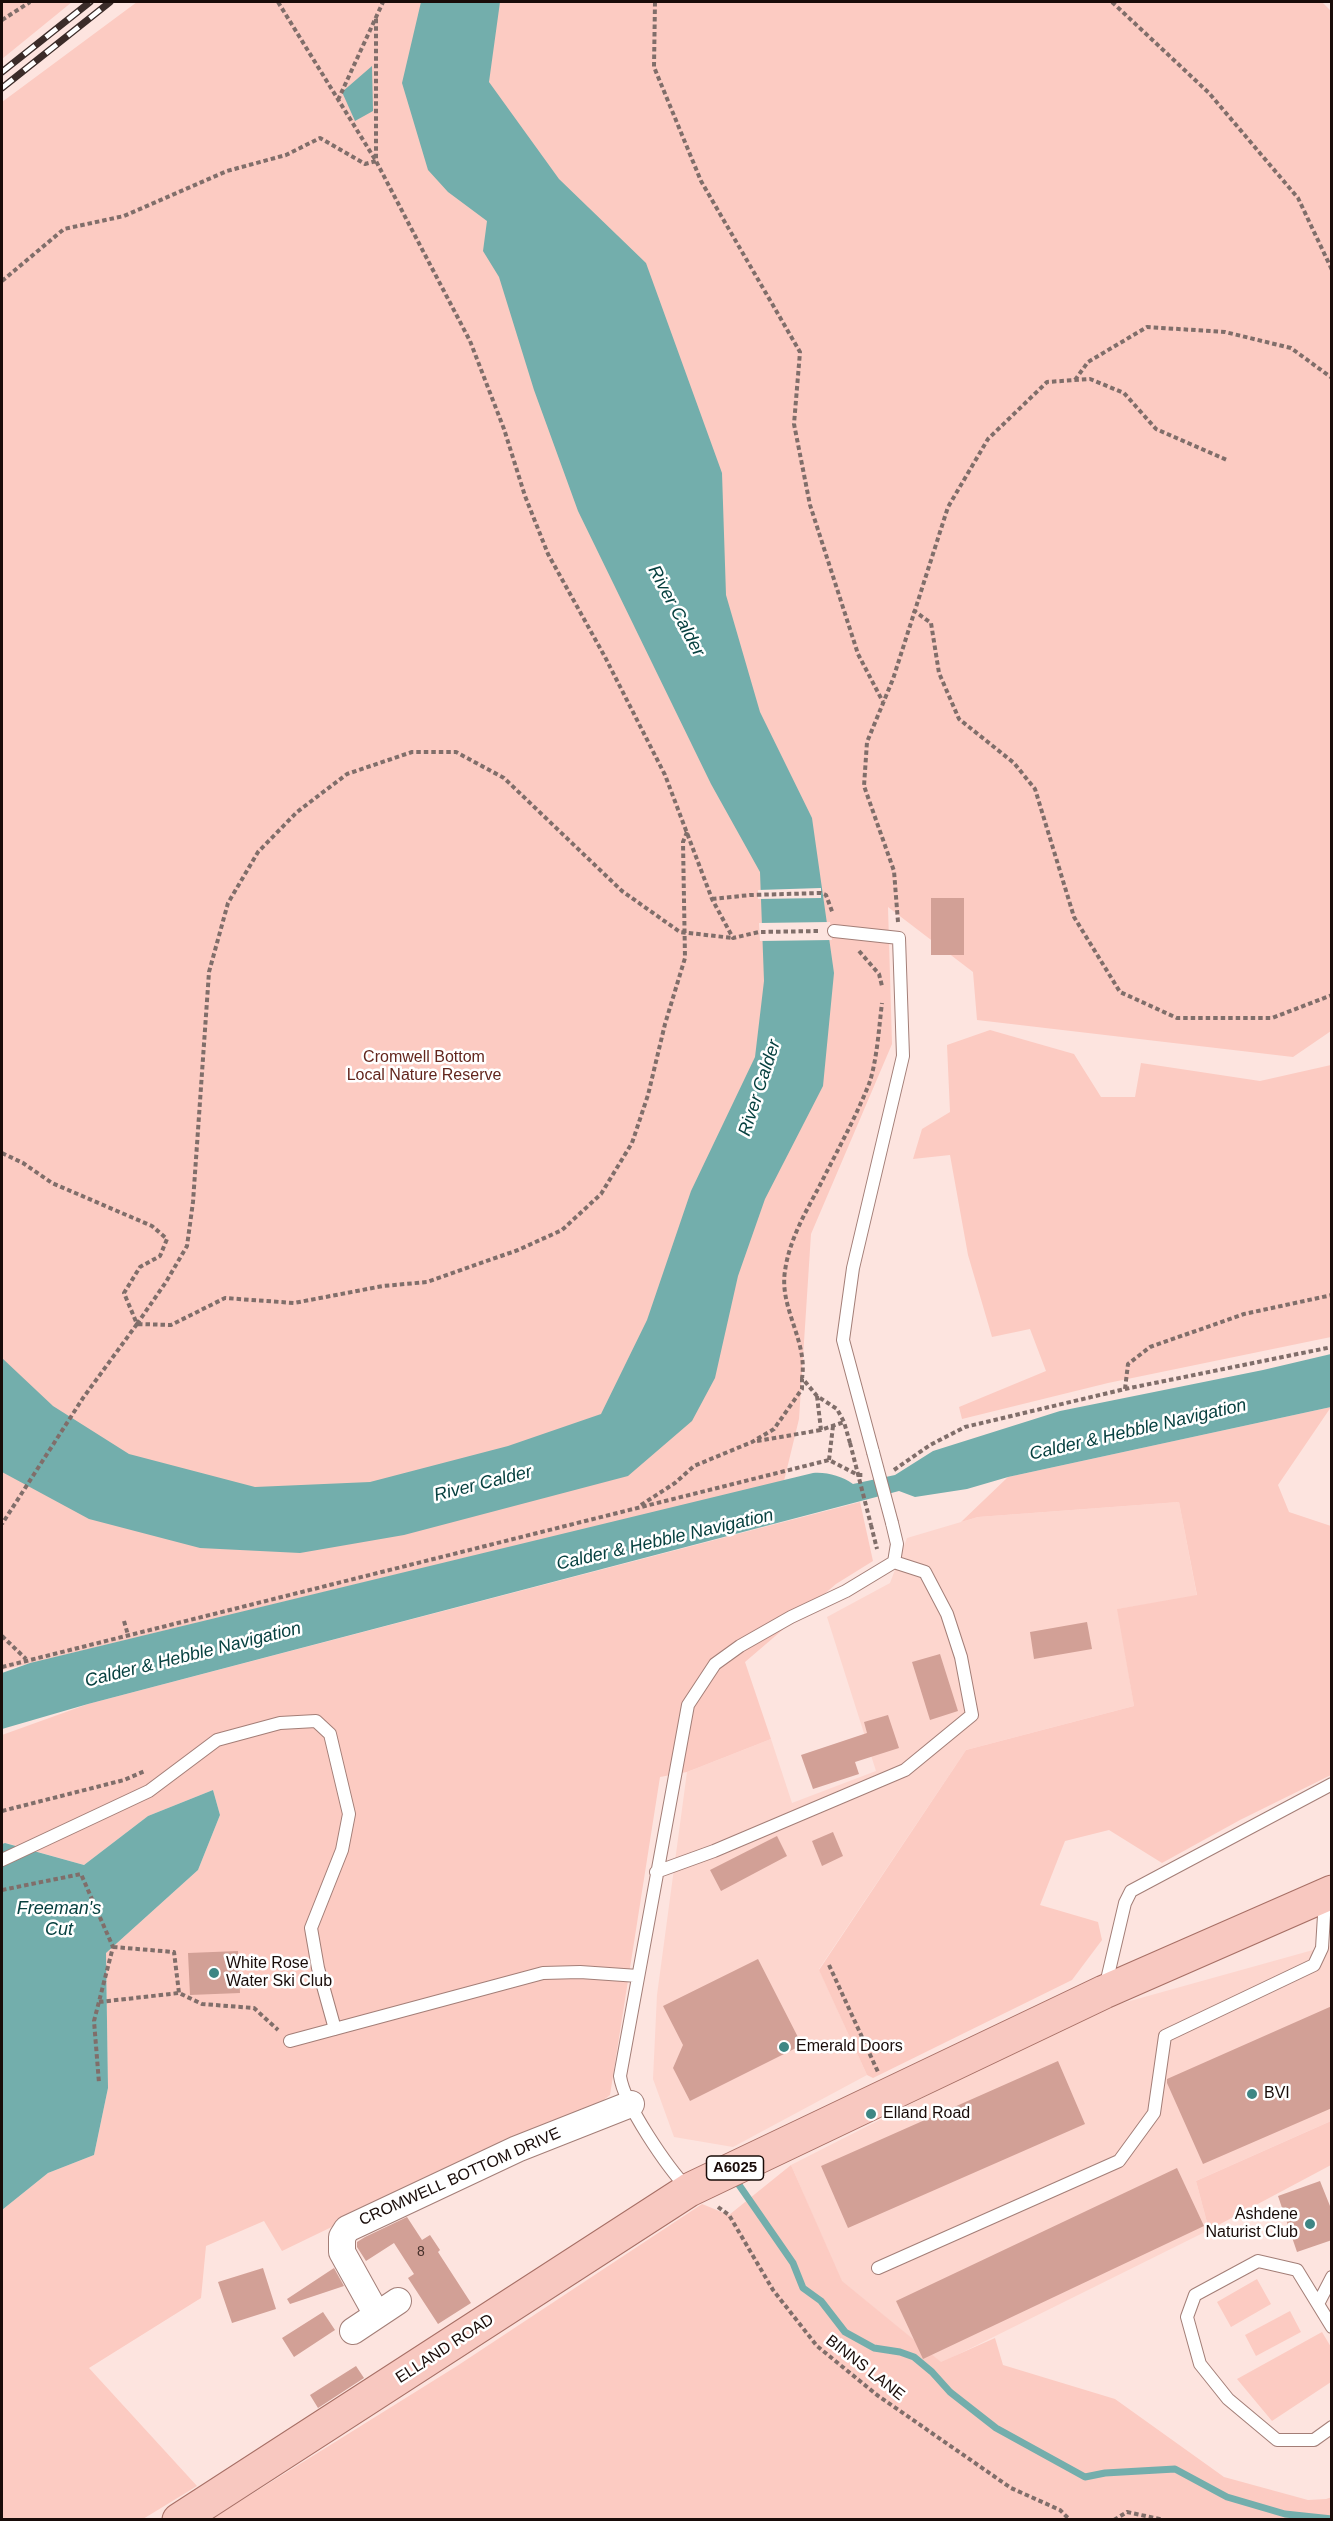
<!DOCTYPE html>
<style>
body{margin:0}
#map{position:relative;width:1333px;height:2521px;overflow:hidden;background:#fde4df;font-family:Helvetica,sans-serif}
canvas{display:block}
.frame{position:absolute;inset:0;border:3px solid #190c09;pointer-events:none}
</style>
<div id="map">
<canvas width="1333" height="2521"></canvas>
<div class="frame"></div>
</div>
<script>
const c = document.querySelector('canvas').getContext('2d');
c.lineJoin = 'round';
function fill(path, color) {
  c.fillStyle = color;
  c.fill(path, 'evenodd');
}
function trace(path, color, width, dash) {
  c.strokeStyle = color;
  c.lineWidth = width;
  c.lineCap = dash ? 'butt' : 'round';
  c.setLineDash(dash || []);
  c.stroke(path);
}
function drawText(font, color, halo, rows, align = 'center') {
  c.font = font + ' Helvetica,sans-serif';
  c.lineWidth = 5;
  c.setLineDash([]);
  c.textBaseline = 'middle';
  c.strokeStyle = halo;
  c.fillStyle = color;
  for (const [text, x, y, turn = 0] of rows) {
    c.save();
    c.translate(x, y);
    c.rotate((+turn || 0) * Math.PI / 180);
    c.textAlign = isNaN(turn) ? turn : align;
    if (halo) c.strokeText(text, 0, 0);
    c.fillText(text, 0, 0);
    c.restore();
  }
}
fill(new Path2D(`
 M1179,1502l18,94 -79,13 16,97 -168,44 -147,219 48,106 -134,72 -59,-10 -21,-58 4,-84 30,-223 84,-33 21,64 84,-32 -49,-154 63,-34 17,-45 71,-21z
 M1331,1945v176l-135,60 13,49 -268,133 -100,-82 -50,-116 303,-154z`), '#fdd6ce');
fill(new Path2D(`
 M2,2h70l-70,57z
 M137,2h1185l10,10 -1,1019 -38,26 -316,-37 -4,-48 -85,-65 4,137 -81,190 -12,185 -15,62 -782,189v-1568z
 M990,1030l84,24 27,43h34l6,-34 119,18 71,-16v272l-223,46 -146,36 -3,-12 87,-36 -16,-42 -38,8 -24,-82 -18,-100 -37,4 9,-30 28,-17 -3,-67z
 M1331,1407l-53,78 11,27 42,14v249l-91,45 -78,43 -53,-33 -44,11 -25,64 58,17 4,18 -30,40 -199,98 -6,-3 -48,-105 147,-220 168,-44 -17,-97 80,-14 -18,-93 -201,15 -17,5 47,-45z
 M860,1502l13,59 -37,23 -91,78 26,77 -84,33 -27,5 -50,318 -23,18 -123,50 -182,88 -18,-30 -58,25 -5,52 -112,70 108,118 -54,33 -141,1v-310l46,-37 46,-18 14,-67 -2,-135 92,-83 22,-55 -7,-25 -65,26 -64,49 -78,-22 -4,1v-109l86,-31z
 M1331,2121v44l-122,65 -13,-49z
 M791,2165l51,116 99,81 54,-24 8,27 112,34 109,78 84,23 18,-1 6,-2 -1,23h-1121l247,-154 245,-162 27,11z
 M1257,2279l14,25 -40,23 -14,-25z
 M1290,2311l11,21 -45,24 -11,-21z
 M1322,2332l9,15v35l-59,39 -35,-42z`), '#fccbc2');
fill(new Path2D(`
 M421,2h79l-11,80 70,97 87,84 76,210 4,122 34,117 52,106 22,155 -11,113 -58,113 -27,77 -23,102 -23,43 -64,55 -224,59 -104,18 -100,-5 -111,-29 -87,-47v-114l51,48 76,48 126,33 115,-5 138,-36 93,-32 46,-94 44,-129 64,-134 9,-76 -4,-109 -49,-88 -133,-273 -44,-121 -35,-113 -16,-26 4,-30 -39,-29 -20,-22 -26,-87z
 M372,66l1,45 -18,10 -13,-29z
 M1331,1354v53l-323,70 -41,12 -52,8 -16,-6 -811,213 -86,25v-56l28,-10 783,-190c15,-1 28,3 40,11l42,-9 38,-24 127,-40 203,-41z
 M213,1790l7,25 -22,55 -92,83 2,135 -14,67 -46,18 -46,37v-366l3,-1 79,22 64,-49z`), '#73aeac');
fill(new Path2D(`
 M821,888v10l-63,1v-9z
 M830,922l2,18 -72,1 -1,-18z`), '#fde4df');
trace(new Path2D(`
 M737,2182l56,81 10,25 18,13 24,31 29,16 26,4 14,5 18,15 18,20 46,36 89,49 20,-4 70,-4 52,28 58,17 47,5`), '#73aeac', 7);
fill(new Path2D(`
 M931,898h33v57h-33z
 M1087,1622l5,27 -58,10 -4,-27z
 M940,1654l18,57 -28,9 -18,-58z
 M888,1715l11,33 -44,14 4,12 -46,15 -12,-34 66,-22 -3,-11z
 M833,1832l10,24 -21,10 -10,-25z
 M777,1836l10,20 -66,35 -11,-21z
 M238,1951l2,42 -50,2 -2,-42z
 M758,1959l44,86 -112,56 -17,-33 10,-23 -20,-39z
 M1332,2006v102l-129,56 -36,-81v-4z
 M1058,2061l27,63 -237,104 -27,-62z
 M1177,2168l27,58 -281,133 -27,-58z
 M1320,2181l12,30v29l-35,12 -19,-56z
 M407,2217l15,23 8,-5 10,15 -2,2 33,51 -33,21 -30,-46 6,-4 -20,-31 -28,18 -9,-14v-5l8,-5z
 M263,2268l13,41 -44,14 -14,-41z
 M334,2268l10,18 -54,18 -3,-5z
 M323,2312l12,18 -41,27 -12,-19z
 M356,2366l8,12 -46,30 -8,-13z`), '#d2a096');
const service = new Path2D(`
 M834,931l65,7 4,118 -50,212 -10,72 30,112
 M2,1860l147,-69 68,-51 63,-17 36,-2 14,13 19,80 -7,36 -31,78 7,40 17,61
 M656,1872l58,-21 191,-81 67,-55 -11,-58 -14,-43 -22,-42 -31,-10
 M1105,1988l20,-85 6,-12 201,-107
 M290,2041l253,-68 37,-1 58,4
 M688,2189c-20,-21 -64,-84 -68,-113l68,-371 27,-41 25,-18 51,-29 55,-26 48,-29 3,-18 -5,-21
 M878,2268l241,-107 35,-48 11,-77 149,-71 8,-17 3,-49
 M1318,2304l14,-27
 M1332,2327l-35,-57 -39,-9 -63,34 -8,22 13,47 28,35 49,41h37l18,-13`);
const minor = new Path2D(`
 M377,2315l-35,-63v-15l5,-8 170,-80 114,-45
 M353,2331l45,-30`);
const primary = new Path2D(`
 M179,2520l510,-330 415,-198 228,-100`);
trace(service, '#a37e77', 14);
trace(minor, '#a37e77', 28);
trace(primary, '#a76f65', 35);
trace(new Path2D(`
 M278,2l98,159 94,180 34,88 21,67 23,58 57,103 60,118 47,124 21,39 26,-6 59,-1
 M655,2l-1,65 47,114 99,171 -6,72 16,81 48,149 25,48
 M1112,2l97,91 89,105 34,72
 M2,20l28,-18
 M338,100l45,-98
 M2,281l62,-52 60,-13 103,-45 59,-16 34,-17 45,26 11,-3v-144
 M1075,380l13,-18 59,-35 78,5 66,16 41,30
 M913,610l18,13 8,50 20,46 55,44 21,26 39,128 46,75 57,26h95l60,-23
 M712,899l38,-4 71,-2 5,2 7,19
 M898,922l-4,-51 -30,-85 3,-44 26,-63 55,-172 40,-68 59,-57 43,-3 34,14 32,36 71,31
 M859,951l20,23 3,12
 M2,1153l21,10 29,20 100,43 15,13 -7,17 -20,11 -16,26 13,31 -54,74 -81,126
 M137,1324l29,-42 21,-36 6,-44 16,-230 19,-69 30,-51 39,-40 50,-38 65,-22h44l48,26 118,113 58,41 53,6
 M138,1324l33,1 54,-27 69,5 89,-17 44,-4 91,-32 44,-20 39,-36 31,-51 16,-48 17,-71 20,-66 -2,-116 4,-10
 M1125,1389l3,-25 22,-17 94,-33 88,-19
 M817,1396l4,34 23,-8
 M757,1441l64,-11
 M850,1443l-6,-21 -7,-13 -20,-13 -15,-18c6,-37 -23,-70 -17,-107 4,-30 20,-58 34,-84 17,-34 36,-68 50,-103 8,-23 10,-57 13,-81
 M829,1460l4,-34
 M894,1470l36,-25 35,-18 160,-38 207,-42
 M641,1505l34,-22 19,-17 58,-24 22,-13 28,-40v-10
 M871,1525l6,24
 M124,1621l4,14
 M2,1636l24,23
 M2,1667l827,-207 29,15h5
 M2,1811l122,-31 21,-9
 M2,1890l79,-16 32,73 -19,74 5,62
 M113,1947l61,5 5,41
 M829,1965l49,107
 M99,2002l80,-9 23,11 52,4 24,22
 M718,2207l11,8 44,75 44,56 60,49 134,93 49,22 10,10
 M1114,2520l13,-8 37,8`), '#806e6a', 4, [4.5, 3]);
trace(service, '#fff', 12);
trace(minor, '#fff', 26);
trace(primary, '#f8c8c0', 33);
const rail = new Path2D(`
 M2,72l88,-70
 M2,88l108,-86`);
trace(rail, '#3b2c29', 7);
trace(rail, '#fff', 4.5, [14]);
const serviceBridge = new Path2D(`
 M873,1452l19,71`);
trace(serviceBridge, '#a37e77', 14, []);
trace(new Path2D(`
 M850,1443l21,82`), '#806e6a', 4, [4.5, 3]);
trace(serviceBridge, '#fff', 12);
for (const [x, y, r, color] of [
 [214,1973,6,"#3e8684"],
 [784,2047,6,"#3e8684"],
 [1252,2094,6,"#3e8684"],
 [871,2114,6,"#3e8684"],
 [1310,2224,6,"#3e8684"]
]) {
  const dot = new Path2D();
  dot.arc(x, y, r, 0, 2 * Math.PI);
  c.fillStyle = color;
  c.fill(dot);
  trace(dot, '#fff', 2);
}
drawText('14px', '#47312c', null, [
 ["8",421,2252]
]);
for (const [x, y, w] of [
 [735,2168,57]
]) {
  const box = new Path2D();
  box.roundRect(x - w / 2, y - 12, w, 24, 4.5);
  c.fillStyle = '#fff';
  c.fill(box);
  trace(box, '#190c09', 1.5);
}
drawText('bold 15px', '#190c09', null, [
 ["A6025",735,2168]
]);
drawText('16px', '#63261d', '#fff', [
 ["Cromwell Bottom",424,1058],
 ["Local Nature Reserve",424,1076]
]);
drawText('16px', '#190c09', '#fff', [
 ["White Rose",226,1964],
 ["Water Ski Club",226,1982],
 ["Emerald Doors",796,2047],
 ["BVI",1264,2094],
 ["Elland Road",883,2114],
 ["Ashdene",1298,2215,"right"],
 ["Naturist Club",1298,2233,"right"]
], 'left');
drawText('16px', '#190c09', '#fff', [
 ["CROMWELL BOTTOM DRIVE",460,2177,-24],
 ["ELLAND ROAD",445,2349,-33],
 ["BINNS LANE",865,2368,38]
]);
drawText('italic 18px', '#074140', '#fff', [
 ["River Calder",676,611,62],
 ["River Calder",760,1088,-72],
 ["Calder & Hebble Navigation",1138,1430,-13],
 ["River Calder",483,1484,-14],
 ["Calder & Hebble Navigation",665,1540,-13],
 ["Calder & Hebble Navigation",193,1655,-14],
 ["Freeman's",59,1909],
 ["Cut",59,1930]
]);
</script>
